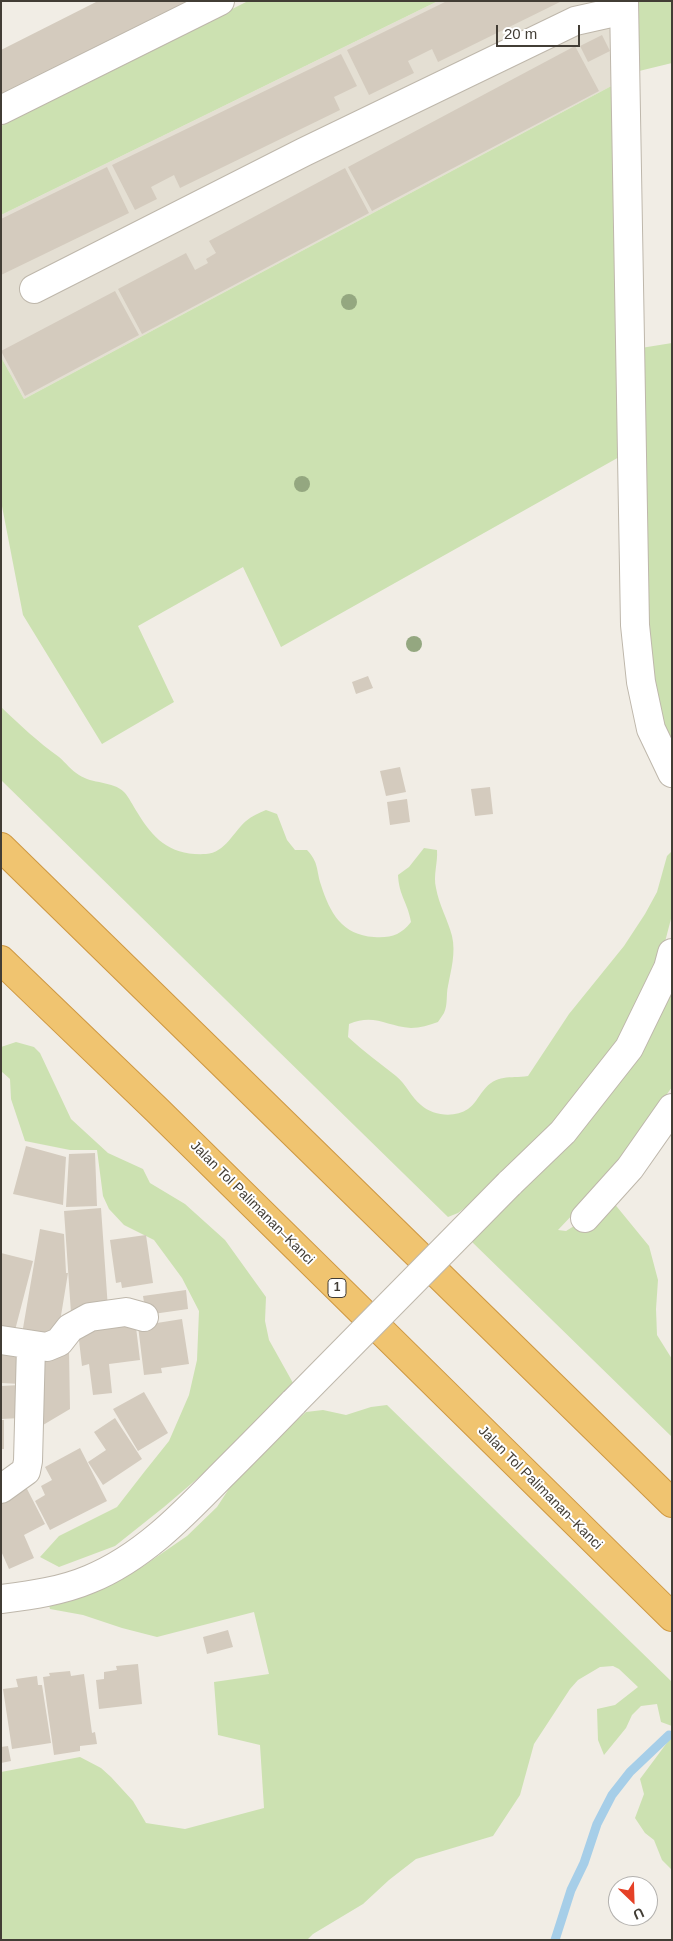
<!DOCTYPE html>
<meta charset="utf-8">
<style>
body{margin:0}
#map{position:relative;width:673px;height:1941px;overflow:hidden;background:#f1ede5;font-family:Arial,sans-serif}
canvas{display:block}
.frame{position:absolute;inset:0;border:2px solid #423d35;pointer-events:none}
.north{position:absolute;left:608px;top:1876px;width:50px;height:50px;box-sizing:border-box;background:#fff;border:1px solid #b3b1ae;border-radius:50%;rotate:156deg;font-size:14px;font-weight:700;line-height:20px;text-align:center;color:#423d35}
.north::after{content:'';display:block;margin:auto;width:18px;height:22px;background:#e54127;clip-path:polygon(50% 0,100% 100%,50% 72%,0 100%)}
.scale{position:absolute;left:496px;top:25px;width:84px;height:22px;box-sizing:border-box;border:2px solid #423d35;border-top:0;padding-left:6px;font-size:15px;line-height:18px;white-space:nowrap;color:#423d35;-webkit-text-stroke:4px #fff;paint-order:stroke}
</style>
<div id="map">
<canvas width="673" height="1941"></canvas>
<div class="frame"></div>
<div class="north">U</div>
<div class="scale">20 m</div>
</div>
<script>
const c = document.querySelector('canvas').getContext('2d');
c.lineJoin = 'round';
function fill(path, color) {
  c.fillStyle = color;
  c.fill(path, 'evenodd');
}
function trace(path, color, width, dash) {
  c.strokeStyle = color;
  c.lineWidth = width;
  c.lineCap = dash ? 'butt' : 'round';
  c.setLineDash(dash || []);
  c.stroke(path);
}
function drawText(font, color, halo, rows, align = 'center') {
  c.font = font + ' Arial,sans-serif';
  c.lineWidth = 4;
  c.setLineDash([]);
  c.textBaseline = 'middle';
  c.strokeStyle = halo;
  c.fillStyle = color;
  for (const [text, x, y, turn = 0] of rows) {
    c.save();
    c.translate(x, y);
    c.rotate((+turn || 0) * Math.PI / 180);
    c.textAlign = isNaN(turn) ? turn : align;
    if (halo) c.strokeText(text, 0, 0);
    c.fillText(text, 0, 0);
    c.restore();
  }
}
fill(new Path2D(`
 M438,1h178l1,82 -593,316 -23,-42v-142z`), '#e4dfd3');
fill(new Path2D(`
 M248,1h190l-437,214v-89z
 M633,1h39v62l-37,9z
 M617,83l4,373 -340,191 -38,-80 -105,59 36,76 -72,42 -79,-129 -22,-114v-144l23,42z
 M672,343v409l-21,-72 -4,-64 -6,-268z
 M1,707c19,18 37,35 58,50 7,6 12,13 20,18 13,9 34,6 45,17 5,5 9,14 13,20 17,28 34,44 69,42 19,-1 28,-23 40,-33 6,-5 13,-8 20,-11l11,4 10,26 8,10h12c12,13 9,19 14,35 9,28 21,50 53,52 17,1 27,-2 37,-15 -3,-19 -12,-26 -13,-47l11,-8 15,-19 13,2c1,13 -4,25 -1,38 3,17 12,32 16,48 4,17 -1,34 -4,50 -2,8 0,19 -4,27 -2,3 -4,6 -6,9 -9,3 -18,6 -27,6 -25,-2 -37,-15 -62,-4l-1,13c15,14 32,26 48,39 10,8 15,21 25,29 12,11 34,13 47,4 7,-5 10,-12 15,-18 14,-18 26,-12 45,-15l41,-62 55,-68 21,-32 12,-22 10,-36 5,-5v64l-12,46 -19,45 -37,60 -91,105 -55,42 -10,4 -447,-437z
 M672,985v102l-62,88 -52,55 8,1 47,-29 36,44 9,34 -2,29 1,26 15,24v78l-202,-197z
 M16,1042l18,5 6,6 31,66 37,34 35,16 7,14 35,21 40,36 41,57 -1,24 4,19 24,43 -69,73 -60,51 -49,39 -56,21 -19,-10 19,-21 58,-29 28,-36 24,-30 20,-46 8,-35 2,-49 -17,-33 -28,-38 -30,-15 -15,-16 -6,-13 -6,-46h-27l-45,-9 -14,-42 -1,-20 -9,-8v-24z
 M387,1405l285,277v44l-11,-4 -4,-18 -16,2 -9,9 -6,13 -22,27 -6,-15 -1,-31 18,-4 23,-18 -19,-18 -6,-3 -13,1 -22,13 -8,9 -36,55 -14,51 -27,41 -77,23 -27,21 -26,24 -50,30 -6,6h-306v-168l79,-15 21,11 10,9 22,24 13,22 39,6 79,-21 -4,-63 -42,-10 -4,-53 55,-8 -15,-62 -97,25 -35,-9 -39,-13 -33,-6 -2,-8 51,-15 43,-19 45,-31 30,-29 25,-38 64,-57 17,-2 23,5 25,-8z
 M672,1736v134l-10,-10 -8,-20 -9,-7 -10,-15 9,-24 -4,-15z`), '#cce1b1');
trace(new Path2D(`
 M555,1940l16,-50 13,-27 13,-39 15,-29 18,-23 39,-37`), '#a6cee8', 9);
fill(new Path2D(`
 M98,1h112l-209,105v-56z
 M447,1h115l-124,61 -6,-13 -24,12 6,12 -45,22 -22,-45z
 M602,35l8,16 -22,11 -8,-16z
 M575,46l24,45 -227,120 -24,-44z
 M341,54l16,32 -23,11 6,13 -160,78 -6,-13 -23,12 6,12 -22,11 -23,-45z
 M107,167l22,46 -128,62v-56z
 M345,168l24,45 -227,121 -24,-45 68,-36 9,17 13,-7 -2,-4 10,-6 -7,-12z
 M115,291l24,44 -114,61 -24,-45z
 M368,676l5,12 -17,6 -4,-12z
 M400,767l6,25 -20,4 -6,-25z
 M490,787l3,27 -18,2 -4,-27z
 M407,799l3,23 -20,3 -3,-23z
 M26,1146l40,11 -3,48 -50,-11z
 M95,1153l2,53 -31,1 3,-53z
 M101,1208l7,101 -37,4 -7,-102z
 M40,1229l24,5 2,39h2l-11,67 -35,-6z
 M146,1235l7,48 -31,5 -1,-6 -5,1 -6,-43z
 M1,1253l32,8 -20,77 -12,-3z
 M186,1290l2,19 -42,6 -3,-19z
 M135,1319l5,41 -31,4 3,29 -19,2 -4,-31 -7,2 -4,-34z
 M182,1319l7,45 -28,4 1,5 -18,2 -6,-49z
 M1,1350l21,1 -1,33 -20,-1z
 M48,1350h21l1,59 -32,19 -1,-67h11z
 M20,1385l1,33 -20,1v-33z
 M144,1392l24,41 -30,18 -25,-42z
 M115,1418l27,41 -39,26 -15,-23 18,-12 -12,-18z
 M1,1420h3v29h-3z
 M80,1448l27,53 -57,29 -15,-29 10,-6 -4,-9 11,-6 -7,-13z
 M25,1485l20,39 -21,11 10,23 -25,11 -8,-18v-52z
 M228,1630l5,17 -26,7 -4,-17z
 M138,1664l4,40 -43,5 -3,-29 8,-1v-7l13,-2 -1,-4z
 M70,1671l1,5 13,-2 8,59 3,-1 2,12 -17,2v5l-26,4 -11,-78 7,-1 -1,-3z
 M37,1676l1,9h4l9,58 -39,6 -9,-60 15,-2 -2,-8z
 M8,1746l3,15 -10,2v-16z`), '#d4cbbe');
const minor = new Path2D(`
 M624,1l11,624 6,57 10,47 21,44
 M1,110l219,-109
 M34,289l270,-137 271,-131 49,-11
 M509,1184l54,-52 66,-84 39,-80 4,-15
 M585,1218l45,-50 42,-60
 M1,1340l46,7 12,-5 11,-14 20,-11 36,-5 18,5
 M1,1489l25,-18 2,-10 3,-115
 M1,1599c31,-4 61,-8 89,-20 51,-21 91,-62 129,-101 25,-25 50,-50 75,-76`);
const highway = new Path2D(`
 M1,847l671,656
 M1,960l156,150 515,507`);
trace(minor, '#beb7ab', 30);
trace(highway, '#ce9842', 30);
trace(minor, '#fff', 28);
trace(highway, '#f0c470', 28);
const minorBridge = new Path2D(`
 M294,1402l215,-218`);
trace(minorBridge, '#beb7ab', 30, []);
trace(minorBridge, '#fff', 28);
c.fillStyle = '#94a780';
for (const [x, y] of [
 [349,302],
 [302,484],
 [414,644]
]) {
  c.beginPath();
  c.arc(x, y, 8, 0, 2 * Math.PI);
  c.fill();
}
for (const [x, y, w] of [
 [337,1288,18]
]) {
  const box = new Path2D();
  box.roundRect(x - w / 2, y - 9.5, w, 19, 4);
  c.fillStyle = '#fff';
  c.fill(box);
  trace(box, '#423d35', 1);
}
drawText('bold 12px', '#423d35', null, [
 ["1",337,1288]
]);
drawText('14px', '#423d35', '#fff', [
 ["Jalan Tol Palimanan–Kanci",252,1203,45],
 ["Jalan Tol Palimanan–Kanci",540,1488,45]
]);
</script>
